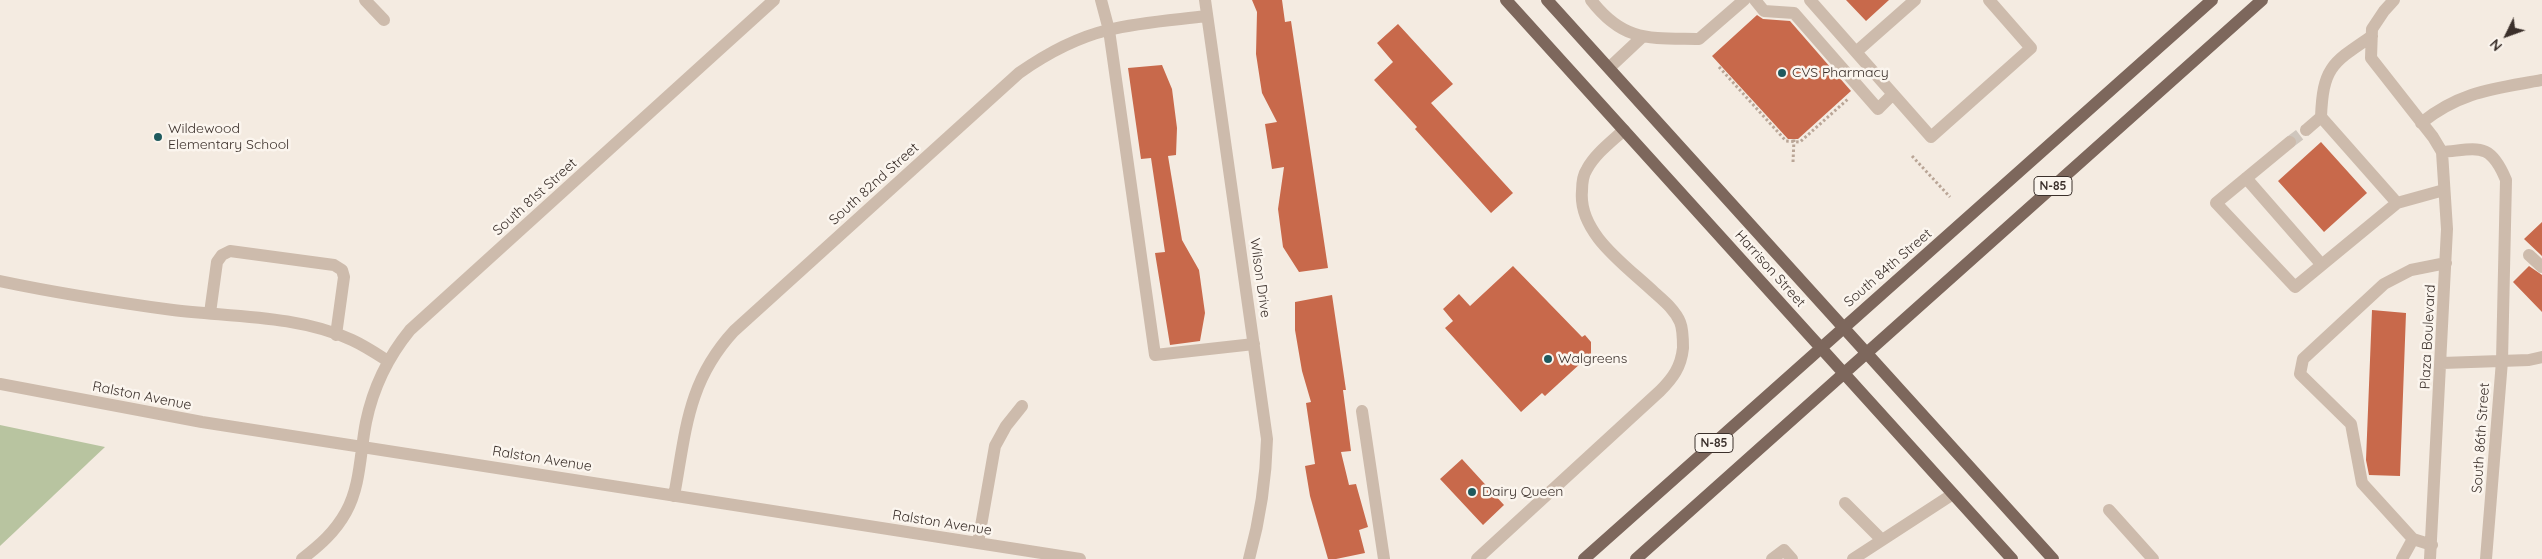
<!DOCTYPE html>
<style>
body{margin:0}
#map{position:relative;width:2542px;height:559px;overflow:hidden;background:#f4ebe1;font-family:Quicksand,sans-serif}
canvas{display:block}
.north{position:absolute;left:2482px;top:10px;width:50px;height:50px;-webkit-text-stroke:4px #fbf5ee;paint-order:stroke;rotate:228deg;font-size:14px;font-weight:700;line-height:20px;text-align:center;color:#3b302b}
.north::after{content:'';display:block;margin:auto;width:18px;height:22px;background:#3b302b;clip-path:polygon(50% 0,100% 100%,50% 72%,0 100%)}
</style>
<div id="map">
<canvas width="2542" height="559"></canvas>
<div class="north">N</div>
</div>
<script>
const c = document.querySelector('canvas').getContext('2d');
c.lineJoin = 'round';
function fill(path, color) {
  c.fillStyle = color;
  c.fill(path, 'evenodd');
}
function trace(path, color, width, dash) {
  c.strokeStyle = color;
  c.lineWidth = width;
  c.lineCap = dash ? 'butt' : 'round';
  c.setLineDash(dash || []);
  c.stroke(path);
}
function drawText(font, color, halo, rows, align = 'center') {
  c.font = font + ' Quicksand,sans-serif';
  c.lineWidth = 5;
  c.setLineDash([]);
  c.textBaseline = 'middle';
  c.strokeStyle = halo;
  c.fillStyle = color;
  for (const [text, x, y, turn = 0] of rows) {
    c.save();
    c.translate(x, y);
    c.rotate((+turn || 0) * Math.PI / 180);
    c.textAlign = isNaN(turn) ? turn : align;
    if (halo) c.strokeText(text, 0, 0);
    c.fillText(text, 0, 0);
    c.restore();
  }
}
fill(new Path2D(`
 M0,425l105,22 -105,99z`), '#b8c4a0');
fill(new Path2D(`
 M1252,0h30l3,22 6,-1 37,247 -29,4 -16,-25 -5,-38 6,-42 -12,2 -7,-45 12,-2 -15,-29 -6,-39 1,-42z
 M1846,0h43l-23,21z
 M1757,15l6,4 27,2 61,70 -53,48h-10l-76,-83z
 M1398,24l55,60 -22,19 82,90 -22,20 -76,-84 2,-2 -43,-47 19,-18 -16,-19z
 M1162,65l10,24 5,39 -1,27 -8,1 14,84 17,30 6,43 -5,28 -30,4 -15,-92 10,-1 -14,-94 -10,1 -13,-91z
 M2321,142l46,51 -43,39 -46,-51z
 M2542,222v34l-18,-17z
 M1513,266l69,71 3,-2 6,7v16l-8,7 -2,-2 -36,33 -3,-3 -21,19 -76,-84 8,-7 -10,-12 16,-15 11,12z
 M2529,266l13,9v37l-29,-30z
 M1332,295l14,95h-3l8,61 -10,1 8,33 7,-1 12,43 -9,3 6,23 -29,6h-8l-18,-63 -5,-30 10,-2 -9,-61 5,-1 -9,-31 -7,-41v-28z
 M2372,310l34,3 -6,163 -31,-1 -3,-15z
 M1462,459l42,46 -21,20 -43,-46z`), '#c8694b');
trace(new Path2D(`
 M2290,142l16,-12`), '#cfc6bd', 12, [12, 6]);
trace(new Path2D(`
 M1719,67l67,74 14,1 48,-43
 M1912,156l38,41
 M1793,162l1,-23`), '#b9a596', 3, [2.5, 2.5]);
trace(new Path2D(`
 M365,0l19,20
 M1101,0l8,30 46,325 99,-11
 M1205,0l62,439c-1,41 -7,80 -18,120
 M1591,0c33,43 60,38 108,39l45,-39
 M1755,0l9,11 30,2 84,96 15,-15
 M1810,0l121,137 100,-89 -42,-48
 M2394,0l-10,11 -12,18 -1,29 62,79 9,15 5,77 -17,330
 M2372,36c-40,27 -49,31 -51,81l76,86 47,-13
 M1856,52l59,-52
 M1609,68l32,-30
 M2421,123c40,-32 73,-34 121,-43
 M2306,130l15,-13
 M2290,142l-74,61 79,84 102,-84
 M2442,152c36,-3 48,-11 64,28l-4,181 -16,198
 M2246,178l76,87
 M2529,255l13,12
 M0,281c57,12 115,21 173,29 59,7 124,5 179,30 13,6 25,14 36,21
 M210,313l7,-51 5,-7 8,-4 104,14 8,5 2,7 -8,58
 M2442,363l87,-3 13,-3
 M0,384l202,38 878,137
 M1362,411l22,148
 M674,496c12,-65 13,-114 60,-165l285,-258c27,-19 56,-35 89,-43 32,-8 67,-10 99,-14
 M1845,503l37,37
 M2109,510l44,49
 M978,543l17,-97 11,-20 16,-20
 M2432,545l-19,-6 -51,-56 -11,-59 -51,-50 3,-15 81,-75 27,-14 35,-7
 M302,559c18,-14 33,-27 44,-47 15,-27 14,-60 20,-90 7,-34 22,-65 44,-92l364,-330
 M1477,559l183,-168c13,-13 21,-24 23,-43 0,-8 0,-19 -3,-26 -5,-12 -16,-21 -25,-29 -28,-27 -77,-59 -73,-102 0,-7 1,-16 5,-22 8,-15 24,-27 37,-39
 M1772,559l12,-9 8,9
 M1853,559l100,-65
 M2402,559l11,-20`), '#cdbbac', 12);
trace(new Path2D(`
 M1506,0l506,559
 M1547,0l506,559
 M1584,559l628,-559
 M1636,559l626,-559`), '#7d675c', 12);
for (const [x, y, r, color] of [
 [1782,73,5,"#1f5a5e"],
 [158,137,5,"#1f5a5e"],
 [1548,359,5,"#1f5a5e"],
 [1472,492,5,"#1f5a5e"]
]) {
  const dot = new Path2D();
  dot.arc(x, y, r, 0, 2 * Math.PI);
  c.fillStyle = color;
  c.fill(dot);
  trace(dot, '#fbf5ee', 2);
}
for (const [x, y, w] of [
 [2053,186,38],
 [1714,443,38]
]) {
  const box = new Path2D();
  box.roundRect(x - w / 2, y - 9.5, w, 19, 4);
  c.fillStyle = '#fbf5ee';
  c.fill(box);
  trace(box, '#3b302b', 1);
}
drawText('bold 12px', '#3b302b', null, [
 ["N-85",2053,186],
 ["N-85",1714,443]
]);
drawText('14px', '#3b302b', '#fbf5ee', [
 ["CVS Pharmacy",1792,73],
 ["Wildewood",168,129],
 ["Elementary School",168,145],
 ["Walgreens",1558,359],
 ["Dairy Queen",1482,492]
], 'left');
drawText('14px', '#3b302b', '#fbf5ee', [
 ["South 82nd Street",874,184,-42],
 ["South 81st Street",535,197,-42],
 ["South 84th Street",1888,268,-41],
 ["Harrison Street",1770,269,48],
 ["Wilson Drive",1260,278,82],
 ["Plaza Boulevard",2428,337,-87],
 ["Ralston Avenue",142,396,11],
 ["South 86th Street",2481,438,-86],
 ["Ralston Avenue",542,459,9],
 ["Ralston Avenue",942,523,9]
]);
</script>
